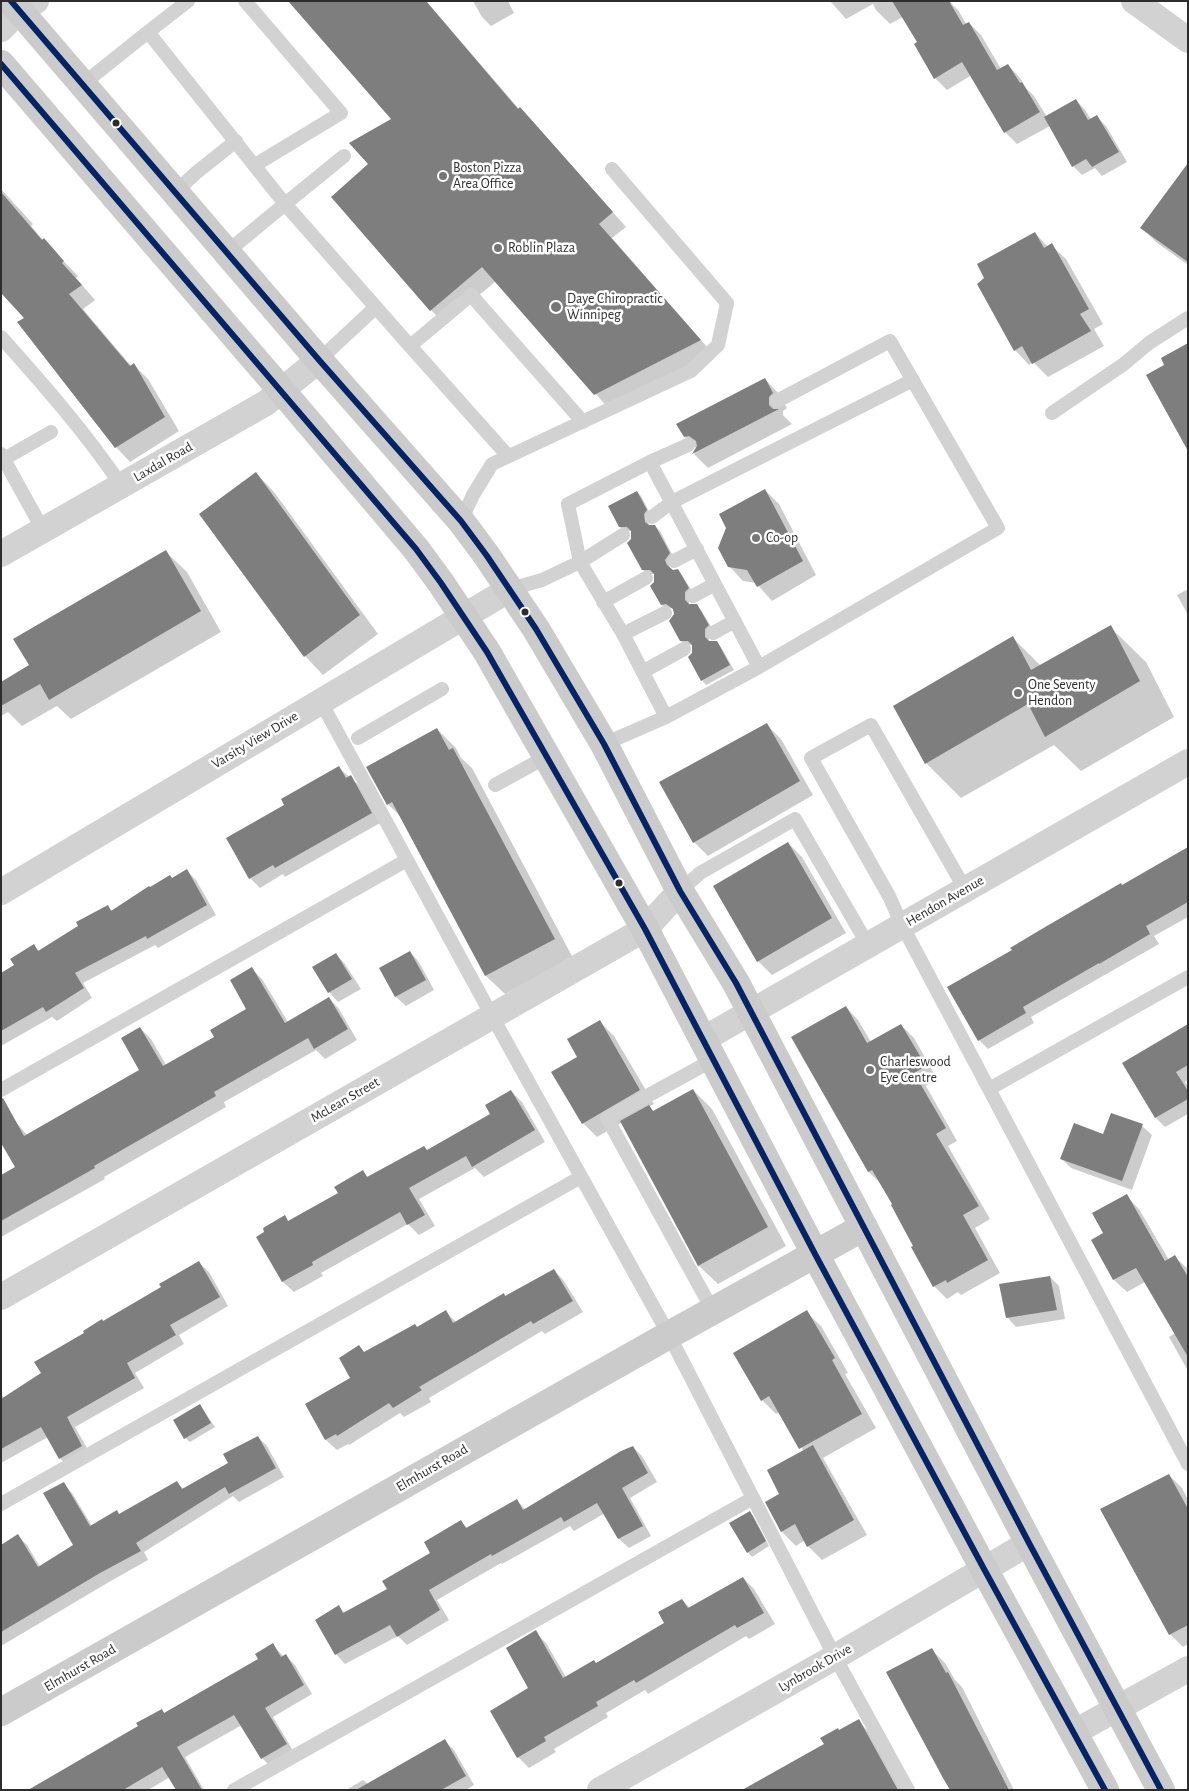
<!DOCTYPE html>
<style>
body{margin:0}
#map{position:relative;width:1189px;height:1791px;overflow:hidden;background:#fff;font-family:"Alegreya Sans",sans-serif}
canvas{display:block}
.frame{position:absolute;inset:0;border:2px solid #2d2d2d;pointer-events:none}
</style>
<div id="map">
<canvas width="1189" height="1791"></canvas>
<div class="frame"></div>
</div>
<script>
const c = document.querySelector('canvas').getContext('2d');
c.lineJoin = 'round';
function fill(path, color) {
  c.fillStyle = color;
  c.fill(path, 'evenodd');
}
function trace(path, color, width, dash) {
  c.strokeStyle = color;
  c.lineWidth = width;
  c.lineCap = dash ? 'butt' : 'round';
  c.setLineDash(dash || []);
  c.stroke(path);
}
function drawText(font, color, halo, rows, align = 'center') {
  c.font = font + ' "Alegreya Sans",sans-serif';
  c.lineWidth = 5;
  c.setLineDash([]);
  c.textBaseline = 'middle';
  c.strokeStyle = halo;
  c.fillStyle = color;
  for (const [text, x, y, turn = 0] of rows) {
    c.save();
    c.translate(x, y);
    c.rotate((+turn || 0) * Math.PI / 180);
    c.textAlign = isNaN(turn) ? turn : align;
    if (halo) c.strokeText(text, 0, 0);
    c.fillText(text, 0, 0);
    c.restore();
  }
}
fill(new Path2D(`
 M426,1l93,108h1l14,14 92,104 -14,11 102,117 -105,54 -113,-128 -51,43 -14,-14 -62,-146 24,-44z
 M473,1h35l6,12 -23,13 -9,-9z
 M830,1h82l5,8 -27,15 -14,-14 -3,-6 -27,15z
 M949,1l9,9 9,15 2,-2 12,12 20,34 7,-4 12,13 6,10 8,8 13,21 29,-17 9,10 6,9 5,-3 10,10 21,36 -25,14 -7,-8 -13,7 -9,-9 -23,-40 -33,18 -12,-12 -33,-57 -25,15 -12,-12z
 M1188,166v99l-32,-23 -14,-14z
 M1,189l32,35 -2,2 12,14 35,36 -2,2 19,22 -12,9 48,57 3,-1 14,14 31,52 -49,31 -14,-15 -90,-129 -25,-27z
 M1035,233l13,14 3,-2 15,14 37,65 -9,5 10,17 -56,31 -15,-15 -4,3 -14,-15z
 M765,379l14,15 8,14 -4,3v4l9,9 -84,44 -14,-14 3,-5 -12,-12z
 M256,473l18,19 104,142 -55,41 -18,-19z
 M765,490l14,14 37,71 -44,26 -16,-18 -13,-2 -14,-15z
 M637,492l4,4 10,19 -3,4 1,7h6l5,5 14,27 -5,7 1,4 3,2 5,-1 4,5 11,18 -4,4v8h8l4,5 12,20 -4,4v8h8l4,5 13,23 -28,15 -4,-5 -9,-26v-9h-8l-4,-4 -7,-31 -3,-2 -5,1 -4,-4 -7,-22v-9h-7l-5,-4 -11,-31v-8h-8l-4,-4z
 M166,552l21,20 34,60 -150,87 -14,-13 -35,20 -14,-14 -7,4v-33l30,-17z
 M1188,589v26l-11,-20z
 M1110,627l36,35 28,55 -93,54 -27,-26 -93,53 -35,-35 87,-125 28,28z
 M766,724l15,15 32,56 -105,61 -14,-14z
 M437,729l19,19 5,10 11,10 101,190 -68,36 -19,-18 -85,-159 -13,-13z
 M339,768l21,18 20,37 -95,54 -2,-3 -23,14 -10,-10 -22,-40 58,-32z
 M788,843l14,14 44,76 -74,42 -14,-14z
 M1188,852v65l-34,19 5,8 -128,73 3,6 -46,26 -9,-9 143,-154z
 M187,871l9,9 20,35 -58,33 -3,-3 -72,38 9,15 -35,23 -5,-4 -51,29v-72l14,-8 19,-20 5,5 69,-44 5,4z
 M410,952l9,10 15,28 -28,16 -10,-9 -15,-28z
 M336,954l9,10 16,25 -23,13 -9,-10z
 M252,969l10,10 26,43 41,-24 10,11 18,31 -32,19 -9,-9 -92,52 2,5 -122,70 1,2 -104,58v-61l16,-8 -3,-48 13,15 114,-65 -1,-42 11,11 15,26 49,-28 33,-27z
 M846,1007l12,13 13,22 30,-17 13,13 23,41 -11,7 31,55 -9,5 42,73 -15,9 25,45 -39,22 -3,-3 -11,7 -13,-13 -40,-81 -13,-21 -12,-12 -76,-135z
 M600,1022l14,14 40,68 -5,3 5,5 39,-22 19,19 74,137 -68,38 -19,-18 -76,-144 -26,15 -14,-14 -4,-66z
 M1188,1026v54l-3,2 3,5v27l-23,13 -9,-9 -32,-54z
 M511,1091l11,11 23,40 -61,35 -9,-9 -56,31 16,27 -16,9 -11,-11 -87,49 2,3 -29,16 -11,-10 -25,-44 26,-21 5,5 51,-29 23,-21 5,5 60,-26 63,-37z
 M1142,1126l10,9 -20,55 -61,-22 -9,-9 42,-23z
 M1126,1196l13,13 30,51 6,-3 13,12v102l-19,-34 6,-4 -30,-51 -18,10 -13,-12 -21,-39 12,-7z
 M199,1263l10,9 19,34 -49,29 5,9 -49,29 9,15 -69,39 16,28 -22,13 -9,-10 -12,-21 -47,26v-68l4,3 38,-25 61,-50 59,-35z
 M554,1270l10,11 19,31 -38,22 -3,-3 -113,67 2,4 -27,15 -4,-4 -51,32 -1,-1 -11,6 -11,-10 -19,-36 45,-26 7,-31 6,6 52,-25 29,-16 10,10 47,-28 3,3z
 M1050,1277l9,9 6,33 -49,8 -9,-10z
 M806,1312l15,14 27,47 -3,1 31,54 -53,30 44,77 -45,25 -14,-14 -3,-6 -9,6 -14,-14 -1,-37 23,-43 -24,-40 -4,2 -14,-14z
 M200,1405l15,22 -25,15 -5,-4z
 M258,1437l9,9 17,31 -45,25 -6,-6 -89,56 4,8 -39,22 -108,64v-103l2,2 15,-9 9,9 13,22 35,-21 -12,-62 9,9 20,33 28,-11 56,-33 8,7 46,-25z
 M633,1447l9,9 15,26 -27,16 21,38 -22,12 -10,-9 -14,-26 -31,18 -4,-5 -68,38 -1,-1 -64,37 12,20 -42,25 -9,-9 -53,28 -9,-10 3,-47 6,6 44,-24 43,-36 29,-31 7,7 49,-28 9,9z
 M1169,1475l13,13 6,12v144l-5,3 -13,-13z
 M750,1512l4,5 15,29 -17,11 -4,-5z
 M743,1578l11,11 21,35 -26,15 -3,-3 -98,58 -3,-4 -39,23 2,4 -54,32 2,3 -27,16 -11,-11 12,-68 5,-57 11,11 20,34 31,-13 69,-40 16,-24 8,8z
 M273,1645l11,12 2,-1 9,9 17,29 -39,23 22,37 -24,13 -9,-9 -20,-33 -57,32 19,33h-27l-7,-13 -22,13h-117l228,-131z
 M932,1650l13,13 10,17 7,7 52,103h-63z
 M858,1721l11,11 32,58h-156l81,-45 14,-14z
 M445,1741l9,9 20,35 -8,5h-120l17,-10 5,4z`), '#0003');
fill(new Path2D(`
 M288,1h138l92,108 2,-2 93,105 -14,12 102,116 -107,55 -112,-128 -52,44 -99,-114 37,-33 -19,-21 42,-24z
 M892,1h57l14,24 6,-3 28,48 11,-6 12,19 2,-1 18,30 -36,21 -42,-71 -28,17 -20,-35 3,-2z
 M1076,99l12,21 9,-5 22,37 -27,15 -6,-8 -14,8 -28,-50z
 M1188,163v99l-48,-34z
 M1,192l41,48 2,-2 20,23 -2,2 20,22 -13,9 61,72 4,-3 31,54 -50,31 -98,-126 7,-4 -23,-25z
 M1035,232l9,16 8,-5 37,66 -9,5 11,17 -59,33 -10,-18 -8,5 -37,-67 7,-6 -7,-14z
 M1188,343v108l-42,-76 18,-10 -3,-7z
 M765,378l8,15 -4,4v8l4,4h6l-87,45 5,-8 -1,-5 -7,-5 -5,1 -8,-13z
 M256,472l104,143 -56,42 -105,-143z
 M765,489l38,72 -46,26 -10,-17 -19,-3 -10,-19 8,-20 -7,-14z
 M637,491l10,19 -3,4 1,8 4,3h6l15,28 -5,7 2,5 6,5 5,-1 11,19 -4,4v8l4,4h8l12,21 -4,4v8l4,4h8l13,24 -29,16 -13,-24 4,-4v-8l-4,-4h-8l-11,-20 5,-7 -1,-5 -7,-5 -5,1 -11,-19 4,-4v-8l-4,-4h-8l-15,-27 4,-4v-8l-4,-4h-8l-11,-21z
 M166,550l35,61 -152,89 -9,-16 -39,22v-24l28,-17 -16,-26z
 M1111,625l29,56 -95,56 -17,-33 -103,60 -32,-58 120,-70 18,34z
 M767,723l33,58 -107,62 -34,-61z
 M437,728l12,22 4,-2 102,191 -70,37 -93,-174 -5,3 -21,-38z
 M339,766l7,12 5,-3 21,38 -97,55 -2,-3 -24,14 -23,-41 58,-33 -3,-6z
 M788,842l44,76 -75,44 -44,-76z
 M1188,847v55l-42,24 4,8 -51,30v-1l-76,44 3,6 -48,28 -31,-54 65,-37 -2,-2 30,-18 81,-47 1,2z
 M187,869l20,36 -60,34 -1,-3 -71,37 9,15 -38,24 -3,-5 -42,24v-58l13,-8 -4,-6 24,-15 4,7 40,-25 -2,-4 32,-17 3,6 38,-25 1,1 20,-12 2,3z
 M410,951l16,29 -31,17 -16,-29z
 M336,953l16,26 -24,14 -16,-26z
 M252,967l33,56 44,-26 19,32 -34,20 -6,-11 -94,54 2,4 -122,70 1,2 -94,53v-46l14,-8 -14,-24v-44l2,-1 21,38 115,-66 -18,-32 19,-11 23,39 51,-29 -4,-7 36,-21 -16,-29z
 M846,1006l21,37 34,-19 25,42 -12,7 32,55 -10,6 43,72 -16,9 25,45 -41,23 -1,-3 -13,7 -22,-40 2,-1 -22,-41 1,-1 -20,-34 -4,2 -77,-135z
 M600,1020l40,70 -58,34 -31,-52 26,-15 -10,-18z
 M1188,1024v41l-12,7 12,19v8l-33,19 -33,-55z
 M693,1089l75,138 -70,39 -78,-145 29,-16 4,6z
 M511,1090l24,40 -63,37 -6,-11 -57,32 16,27 -18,10 -7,-13 -88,50 1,3 -31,17 -26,-45 8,-5 -1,-4 22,-13 3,6 50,-28 -4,-6 29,-17 4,7 57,-31 3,4 63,-36 -5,-9z
 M1111,1113l32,11 -21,57 -62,-22 14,-36 29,11z
 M1127,1194l38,67 10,-6 13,22v80l-52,-89 -23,12 -22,-40 12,-7 -11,-20z
 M199,1261l21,36 -50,28 6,10 -49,28 8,15 -68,39 15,29 -23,13 -18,-32 -40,22v-50l40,-26 -7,-11 50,-29 -1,-2 19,-12 1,2 58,-34 -2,-3z
 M554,1269l19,32 -40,23 -2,-3 -112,66 3,3 -29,18 -4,-5 -52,33 -1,-2 -11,6 -20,-36 45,-26 -11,-20 20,-13 5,7 51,-28 2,3 29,-17 7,13 51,-30 1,3z
 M1050,1276l7,34 -51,8 -7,-34z
 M807,1310l28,48 -3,2 30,54 -63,35 -30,-53 -8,5 -28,-48z
 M200,1404l11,19 -27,16 -11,-19z
 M258,1436l18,32 -47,26 -4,-7 -89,56 5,8 -41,22 -99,59v-87l17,-11 20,33 35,-22 -30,-52 21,-11 26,44 27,-16 2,4 58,-33 5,8 46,-26 -5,-9z
 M813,1445l41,75 -47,27 -12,-23 -14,8 -16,-30 14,-8 -12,-24z
 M633,1446l15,27 -26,15 21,38 -25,13 -21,-36 -33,19 -3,-5 -69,39 -1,-2 -62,36 11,20 -43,27 -7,-12 -55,30 -20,-35 24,-15 4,8 44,-24 -5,-8 48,-28 -6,-11 37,-22 5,8 51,-29 6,11 98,-59z
 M1169,1474l19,35v116l-19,10 -69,-126z
 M750,1511l16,30 -19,12 -18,-30z
 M743,1577l21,36 -27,15 -2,-3 -99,58 -2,-3 -38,22 2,4 -54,31 2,4 -29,17 -27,-47 38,-23 -22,-40 30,-18 27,48 31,-18 2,3 68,-40 -6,-11 24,-13 6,9z
 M273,1643l8,14 5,-3 18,31 -39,23 22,36 -26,15 -27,-44 -57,32 25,43h-26l-14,-23 -39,23h-95l110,-64 -2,-3 26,-14 2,4 94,-54 -3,-5z
 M932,1648l14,25 2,-1 61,118h-59l-7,-12 -57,-106z
 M859,1719l39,71h-156l82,-46 -4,-6 18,-10 1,2z
 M445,1739l21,37 -25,14h-85z`), '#7e7e7e');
trace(new Path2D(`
 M188,1l-40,31 137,172 -58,48
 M245,1l96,112 -86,52
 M83,84l65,-52
 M344,156l-59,48 125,142
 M175,192l22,-20 39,-31
 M1,337c42,47 85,96 120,148
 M319,360l57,-53
 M1052,413l72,-49 25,-21 39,-25
 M1,454l42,76
 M508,456l-98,-110 61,-51 112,127
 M4,459l47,-27
 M650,462l38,-17
 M652,517l20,-15 241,-122
 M461,521l12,-26 19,-31 199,-93 27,-26 9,-42 -115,-134
 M623,535l-43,27 -12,-58 82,-42 109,205 -93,50
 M674,561l23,-12
 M510,589l32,-9 38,-18 43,72 43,83 -62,27
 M693,596l22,-12
 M603,602l43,-24
 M713,633l22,-12
 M623,634l42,-21
 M759,667l239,-139 -108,-187 -113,60
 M644,671l40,-22
 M321,702l171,314 177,319 166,322 73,133
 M358,738l84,-49
 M495,785l51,-28
 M965,889l-94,-164 -60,33 78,138 13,29 286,539
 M680,891l20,-18 95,-54 73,126
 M989,1089l199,-112
 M1,1090l406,-230
 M713,1311l-106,-193 106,-58
 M1,1504l580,-327
 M234,1790l519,-292`), '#d2d2d2', 14);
trace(new Path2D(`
 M1134,1l54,39
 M1,29l18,-19 17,-9
 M1,554l265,-151 53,-43
 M1,892l509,-303
 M702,1040l486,-278
 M1,1297l644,-368 35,-38
 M1073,1733l115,-64
 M600,1790l235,-133 194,-114`), '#d2d2d2', 26);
trace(new Path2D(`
 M11,1l308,359 142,161 26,35 49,73 68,115 76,147 56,92 293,560 132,247
 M1,64l281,327 134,158 25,34 46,69 158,277 170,325 169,315 121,221
 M1,1712l668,-377 195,-108`), '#cbcbcb', 28);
trace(new Path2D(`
 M11,1l308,359 142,161 26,35 49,73 68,115 76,147 56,92 293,560 132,247
 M1,64l415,485 25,34 46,69 158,277 170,325 169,315 121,221`), '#052465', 6);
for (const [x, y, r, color] of [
 [116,123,4.5,"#2d2d2d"],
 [443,176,5,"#767676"],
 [498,248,5,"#767676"],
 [556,307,6,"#767676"],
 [756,538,5,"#767676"],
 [525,612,4.5,"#2d2d2d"],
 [1018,693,5,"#767676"],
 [619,883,4.5,"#2d2d2d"],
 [870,1070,5,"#767676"]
]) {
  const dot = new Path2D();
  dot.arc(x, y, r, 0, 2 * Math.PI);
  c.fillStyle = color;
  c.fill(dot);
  trace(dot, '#fff', 2);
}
drawText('14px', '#2d2d2d', '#fff', [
 ["Boston Pizza",453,168],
 ["Area Office",453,184],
 ["Roblin Plaza",508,248],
 ["Daye Chiropractic",567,299],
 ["Winnipeg",567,315],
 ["Co-op",766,538],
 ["One Seventy",1028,685],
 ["Hendon",1028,701],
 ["Charleswood",880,1062],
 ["Eye Centre",880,1078]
], 'left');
drawText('14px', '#2d2d2d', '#fff', [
 ["Laxdal Road",163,462,-30],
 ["Varsity View Drive",255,740,-31],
 ["Hendon Avenue",945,901,-30],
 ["McLean Street",345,1100,-30],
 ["Elmhurst Road",432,1468,-30],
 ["Elmhurst Road",80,1668,-30],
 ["Lynbrook Drive",815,1668,-30]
]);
</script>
